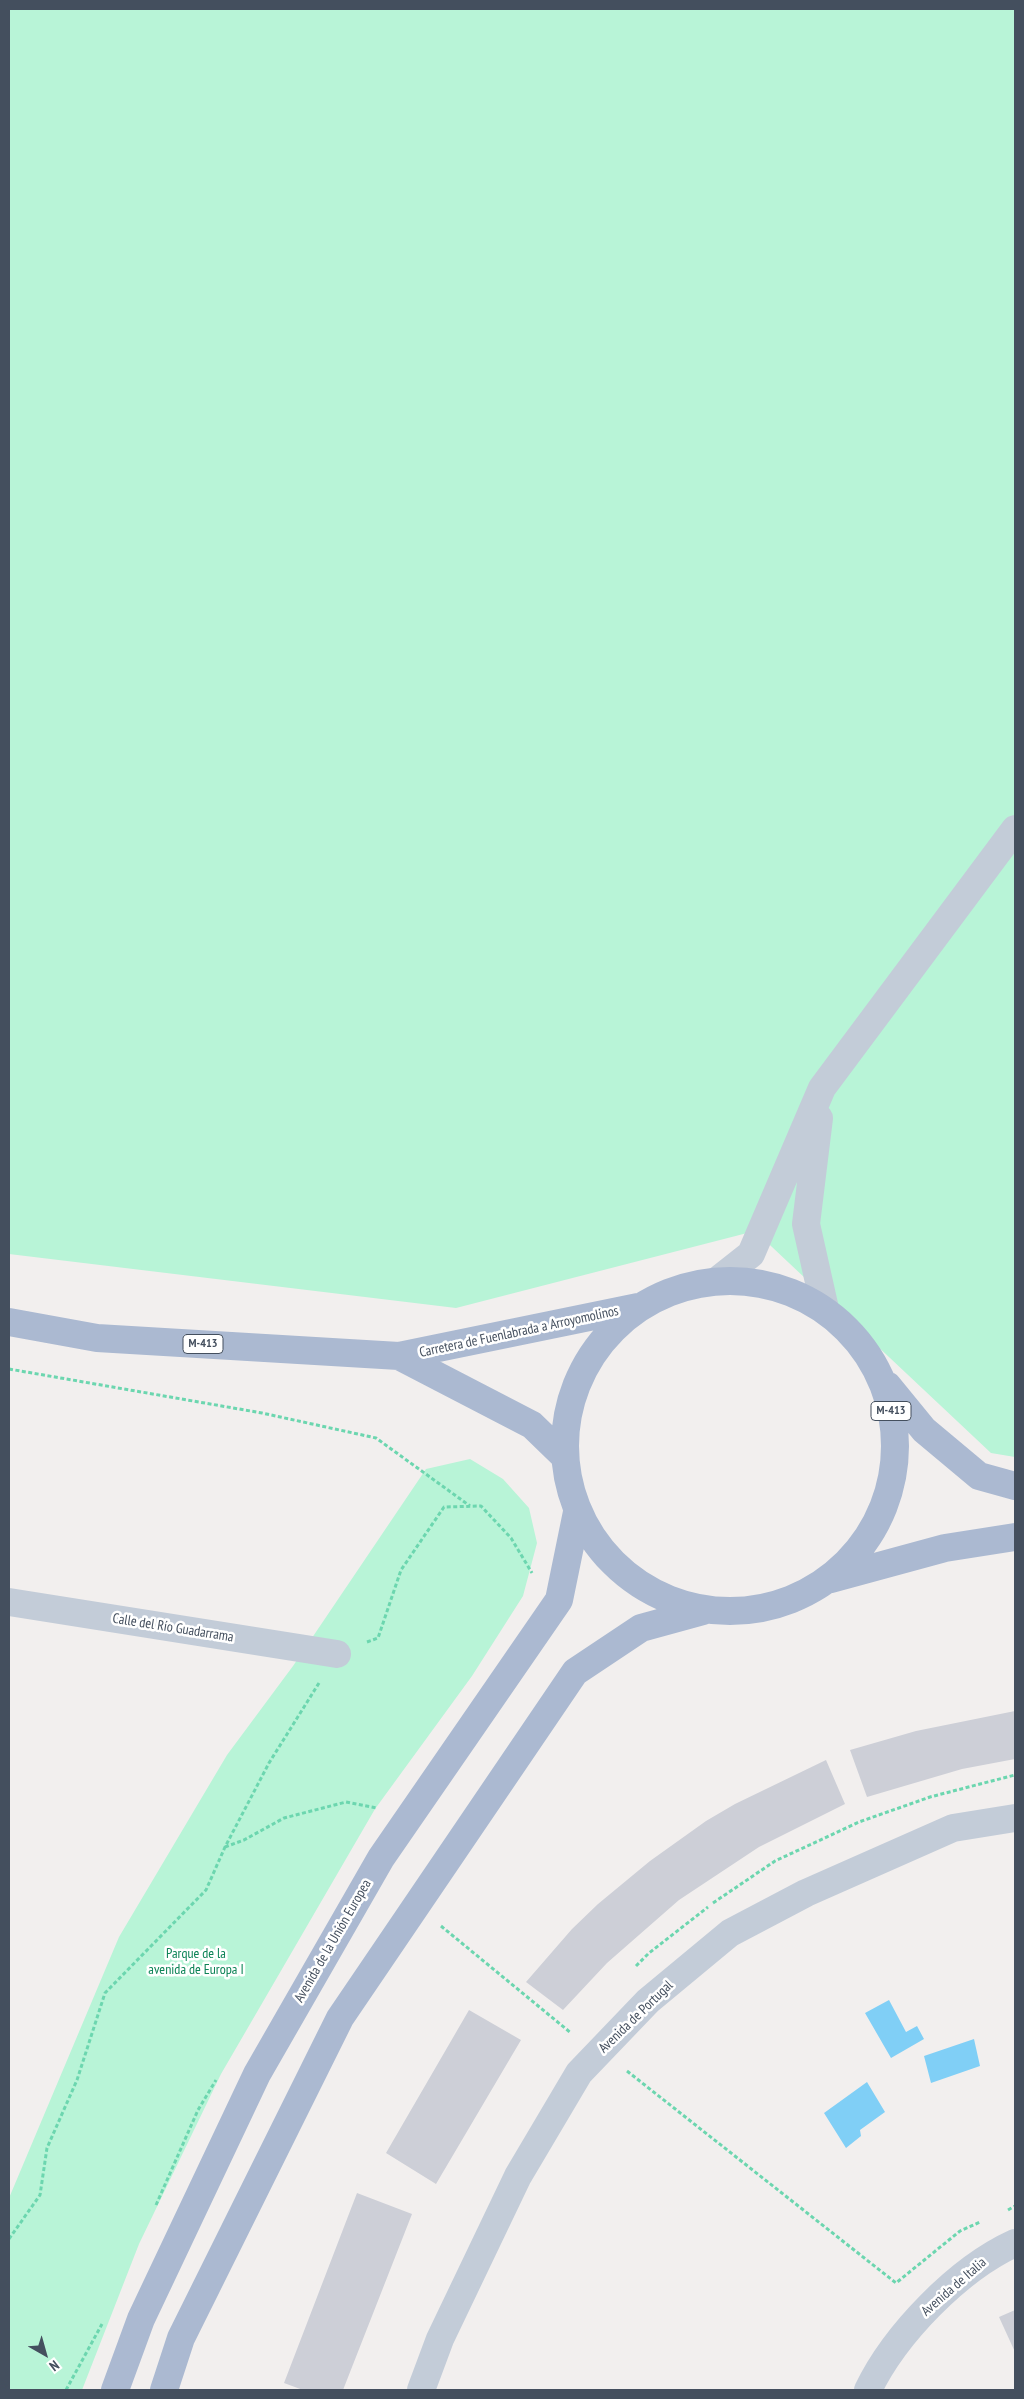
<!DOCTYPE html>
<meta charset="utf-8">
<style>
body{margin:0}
#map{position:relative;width:1024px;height:2399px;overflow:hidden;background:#f2efee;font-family:"PT Sans Narrow",sans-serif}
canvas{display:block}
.frame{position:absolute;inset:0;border:10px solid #444f5e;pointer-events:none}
.north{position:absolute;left:20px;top:2329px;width:50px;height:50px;-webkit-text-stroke:4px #fff;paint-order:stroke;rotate:142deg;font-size:14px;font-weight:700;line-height:20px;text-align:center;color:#444f5e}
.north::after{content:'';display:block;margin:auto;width:18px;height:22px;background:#444f5e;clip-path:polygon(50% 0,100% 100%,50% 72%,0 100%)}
</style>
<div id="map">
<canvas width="1024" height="2399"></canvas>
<div class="frame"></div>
<div class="north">N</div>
</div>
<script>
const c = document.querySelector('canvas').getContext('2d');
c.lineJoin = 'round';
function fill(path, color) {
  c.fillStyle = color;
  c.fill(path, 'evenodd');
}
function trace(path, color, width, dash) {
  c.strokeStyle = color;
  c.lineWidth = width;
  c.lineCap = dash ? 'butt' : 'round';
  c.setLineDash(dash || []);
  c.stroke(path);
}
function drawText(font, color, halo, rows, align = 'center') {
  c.font = font + ' "PT Sans Narrow",sans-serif';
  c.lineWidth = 5;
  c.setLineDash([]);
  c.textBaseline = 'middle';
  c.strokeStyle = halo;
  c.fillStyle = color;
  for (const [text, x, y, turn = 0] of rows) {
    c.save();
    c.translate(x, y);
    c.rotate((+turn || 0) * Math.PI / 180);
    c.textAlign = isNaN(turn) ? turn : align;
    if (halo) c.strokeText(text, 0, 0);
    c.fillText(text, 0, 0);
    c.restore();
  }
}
fill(new Path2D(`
 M9,9h1006v1448l-24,-4 -236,-222 -299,77 -447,-54z
 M470,1459l33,20 26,29 8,35 -14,53 -51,80 -97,133 -154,265 -82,170 -57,146h-73v-192l110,-261 108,-182 66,-89 133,-197z`), '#b8f4d7');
fill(new Path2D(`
 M889,2000l17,32 11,-6 7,13 -33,19 -26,-45z
 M974,2039l6,27 -49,17 -7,-27z
 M867,2082l18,30 -25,18 1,6 -15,12 -22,-35z`), '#80cff6');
fill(new Path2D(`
 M1015,1711v48l-53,10 -95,28 -17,-47 66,-19z
 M826,1760l19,44 -86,43 -80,53 -72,63 -44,47 -37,-28 46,-53 26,-25 52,-43 56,-40 29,-17z
 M469,2010l52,30 -85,144 -50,-31z
 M357,2193l55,21 -69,176h-40l-19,-7z
 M1015,2310v42l-16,-35z`), '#cdcfd7');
trace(new Path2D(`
 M9,1369l253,44 114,25 94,68
 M367,1642l11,-4 23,-68 43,-63 37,-1 30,32 21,35
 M225,1847l19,-7 40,-22 62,-16 31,6
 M713,1903l62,-42 84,-39 71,-25 85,-22
 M441,1926l130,107
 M636,1966l13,-13 59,-46
 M627,2071l269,212 64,-52 20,-9
 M156,2205l42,-95 18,-30
 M1008,2210l7,-4
 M9,2239l31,-44 7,-47 30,-68 28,-87 101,-103 19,-43 44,-84 50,-80
 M66,2390l36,-66`), '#6cd6af', 3, [4, 2.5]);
trace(new Path2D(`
 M819,1118l-13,106 19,85
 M718,1280l33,-26 71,-166 193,-259
 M9,1602l328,52
 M421,2390l19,-51 78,-163 61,-103 69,-72 82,-68 76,-40 147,-65 62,-10
 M868,2390c27,-56 90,-121 147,-147`), '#c3ccd8', 28);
trace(new Path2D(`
 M565 1446a165 165 0 1 1 330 0a165 165 0 1 1-330 0Z
 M9,1322l88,16 302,18 239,-49
 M399,1356l133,69 32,31
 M888,1386l36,44 55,46 36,10
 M831,1579l114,-31 70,-11
 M115,2390l26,-71 116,-245 124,-216 178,-258 18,-88
 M164,2390l17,-52 159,-320 235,-346 66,-44 62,-17`), '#abb9d1', 28);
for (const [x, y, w] of [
 [203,1344,40],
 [891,1411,40]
]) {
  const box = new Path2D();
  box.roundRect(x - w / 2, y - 9.5, w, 19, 4);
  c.fillStyle = '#fff';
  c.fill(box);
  trace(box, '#444f5e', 1);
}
drawText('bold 12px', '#444f5e', null, [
 ["M-413",203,1344],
 ["M-413",891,1411]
]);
drawText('14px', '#444f5e', '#fff', [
 ["Carretera de Fuenlabrada a Arroyomolinos",519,1332,-12],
 ["Calle del Río Guadarrama",173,1628,9],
 ["Avenida de la Unión Europea",333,1941,-60],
 ["Avenida de Portugal",636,2017,-44],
 ["Avenida de Italia",954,2287,-41]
]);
drawText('14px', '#0c8356', '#fff', [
 ["Parque de la",196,1954],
 ["avenida de Europa I",196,1970]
]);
</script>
